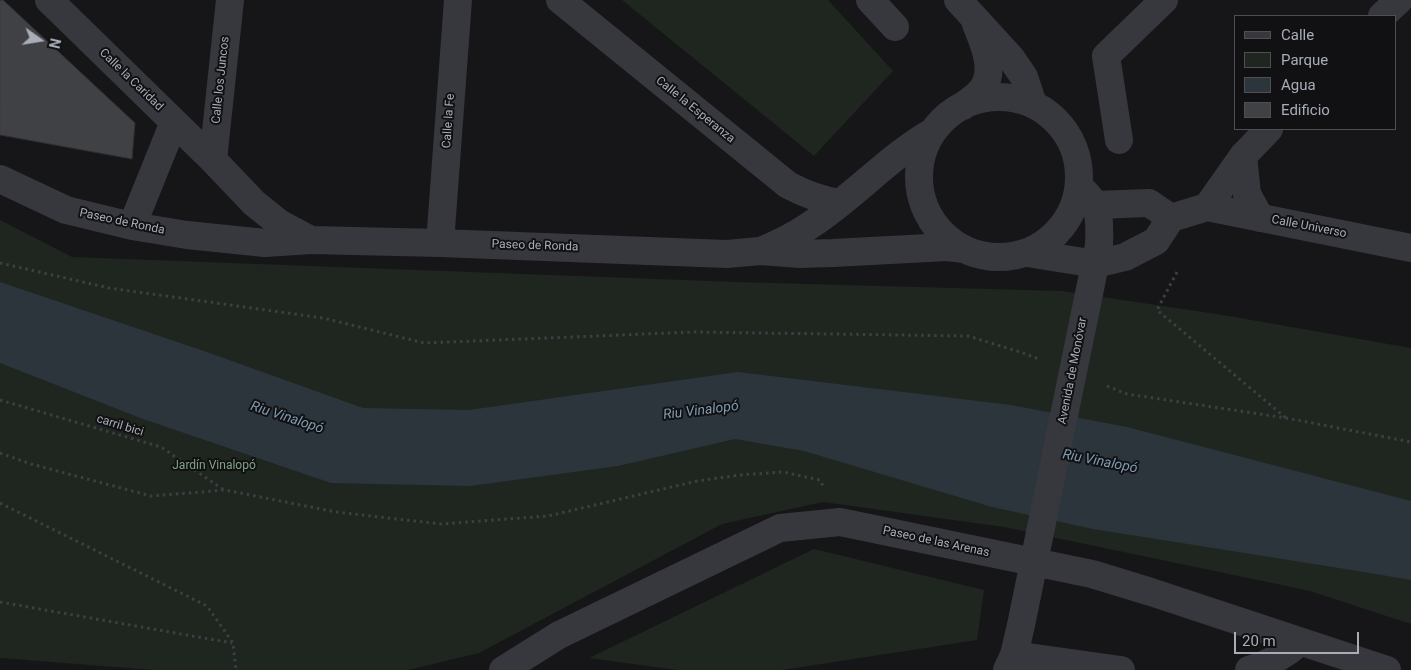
<!DOCTYPE html>
<meta charset="utf-8">
<style>
body{margin:0}
#map{position:relative;width:1411px;height:670px;overflow:hidden;background:#161618;font-family:Roboto,sans-serif}
canvas{display:block}
.legend{position:absolute;left:1234px;top:15px;width:162px;height:115px;box-sizing:border-box;background:#111113;border:1px solid #4d4f55;margin:0;padding:6px 9px;list-style:none;font-size:15px;color:#a8adb8}
.legend li{display:flex;align-items:center;gap:10px;height:25px}
.legend b{width:25px;border:1px solid #4d4f55}
.north{position:absolute;left:15px;top:15px;width:50px;height:50px;-webkit-text-stroke:4px #111113;paint-order:stroke;rotate:103deg;font-size:14px;font-weight:700;line-height:20px;text-align:center;color:#a8adb8}
.north::after{content:'';display:block;margin:auto;width:18px;height:22px;background:#a8adb8;clip-path:polygon(50% 0,100% 100%,50% 72%,0 100%)}
.scale{position:absolute;left:1234px;top:632px;width:125px;height:22px;box-sizing:border-box;border:2px solid #a8adb8;border-top:0;padding-left:6px;font-size:15px;line-height:18px;white-space:nowrap;color:#a8adb8;-webkit-text-stroke:4px #111113;paint-order:stroke}
</style>
<div id="map">
<canvas width="1411" height="670"></canvas>
<ul class="legend">
<li><b style="height:6px;background:#37383d"></b>Calle</li>
<li><b style="height:14px;background:#1e261f"></b>Parque</li>
<li><b style="height:14px;background:#2c353c"></b>Agua</li>
<li><b style="height:14px;background:#404145"></b>Edificio</li>
</ul>
<div class="north">N</div>
<div class="scale">20 m</div>
</div>
<script>
const c = document.querySelector('canvas').getContext('2d');
c.lineJoin = 'round';
function fill(path, color) {
  c.fillStyle = color;
  c.fill(path, 'evenodd');
}
function trace(path, color, width, dash) {
  c.strokeStyle = color;
  c.lineWidth = width;
  c.lineCap = dash ? 'butt' : 'round';
  c.setLineDash(dash || []);
  c.stroke(path);
}
function drawText(font, color, halo, rows, align = 'center') {
  c.font = font + ' Roboto,sans-serif';
  c.lineWidth = 4;
  c.setLineDash([]);
  c.textBaseline = 'middle';
  c.strokeStyle = halo;
  c.fillStyle = color;
  for (const [text, x, y, turn = 0] of rows) {
    c.save();
    c.translate(x, y);
    c.rotate((+turn || 0) * Math.PI / 180);
    c.textAlign = isNaN(turn) ? turn : align;
    if (halo) c.strokeText(text, 0, 0);
    c.fillText(text, 0, 0);
    c.restore();
  }
}
fill(new Path2D(`
 M622,0h206l65,71 -79,85z
 M0,220l72,37 665,25 325,9 161,24 188,33v276l-101,-33 -306,-64 -181,-25 -101,22 -243,129 -71,17h-254l-154,-12z
 M814,549l170,41 -7,50 -195,30h-105l-88,-12z`), '#1e261f');
fill(new Path2D(`
 M0,282l201,68 162,58 106,2 269,-38 273,33 116,22 284,74v79l-53,-9 -265,-42 -101,-22 -188,-56 -69,-12 -117,27 -148,20 -139,-3 -188,-64 -143,-56z`), '#2c353c');
const building = new Path2D(`
 M0,0h3l132,123 -3,36 -132,-24z`);
fill(building, '#404145');
trace(building, '#303034', 1);
trace(new Path2D(`
 M0,263l109,25 214,30 101,25 270,-11 274,4 52,16 19,7
 M1177,272l-20,38 129,108
 M1107,386l20,8 159,24 125,24
 M0,400l161,47 63,43
 M0,453l31,11 120,32 74,-6 111,22 105,12 107,-8 149,-35 43,-6 43,-3 37,8 4,8
 M0,503l207,103 26,37 3,27
 M0,602l232,41`), '#3d3f44', 3, [2.5, 4]);
trace(new Path2D(`
 M49,0l164,160 41,43 25,20 32,17
 M560,0l228,185c17,9 33,15 52,18
 M870,0l25,27
 M958,0l53,58 13,19 9,27
 M1382,16l17,-16
 M919 177a80 80 0 1 1 160 0a80 80 0 1 1-160 0Z
 M963,106c6,-5 16,-11 20,-18 13,-19 0,-46 -7,-64
 M1119,140l-13,-84 58,-56
 M1243,156l4,38 13,24
 M213,160l17,-160
 M0,179l66,31 66,16 55,9 78,8 46,-3 129,3 287,11 33,-3 40,3 33,-1 114,-6 17,2
 M1096,205l53,-2 22,15
 M1207,207l36,-51 26,-27
 M132,226l42,-104
 M440,243l18,-243
 M761,251c17,-7 33,-15 48,-25 44,-28 78,-68 123,-94
 M1027,253l69,11 29,-7 31,-16 15,-23 36,-11 204,41
 M1014,655l107,15
 M503,670l56,-35 221,-107 60,-6 252,52 59,18 236,78
 M1007,670l7,-15 7,-30 78,-380c1,-26 2,-41 -20,-58
 M1249,670c20,-6 35,-14 51,-28`), '#37383d', 28);
drawText('12px', '#a8adb8', '#111113', [
 ["Calle la Caridad",131,80,44],
 ["Calle los Juncos",221,80,-84],
 ["Calle la Esperanza",695,110,39],
 ["Calle la Fe",449,121,-86],
 ["Paseo de Ronda",122,222,12],
 ["Calle Universo",1309,227,11],
 ["Paseo de Ronda",535,246,2],
 ["Avenida de Monóvar",1073,371,-79],
 ["carril bici",120,426,17],
 ["Paseo de las Arenas",936,542,12]
]);
drawText('12px', '#7fa381', '#111113', [
 ["Jardín Vinalopó",214,466]
]);
drawText('italic 14px', '#7f9bb3', '#111113', [
 ["Riu Vinalopó",701,411,-7],
 ["Riu Vinalopó",287,418,18],
 ["Riu Vinalopó",1100,462,11]
]);
</script>
